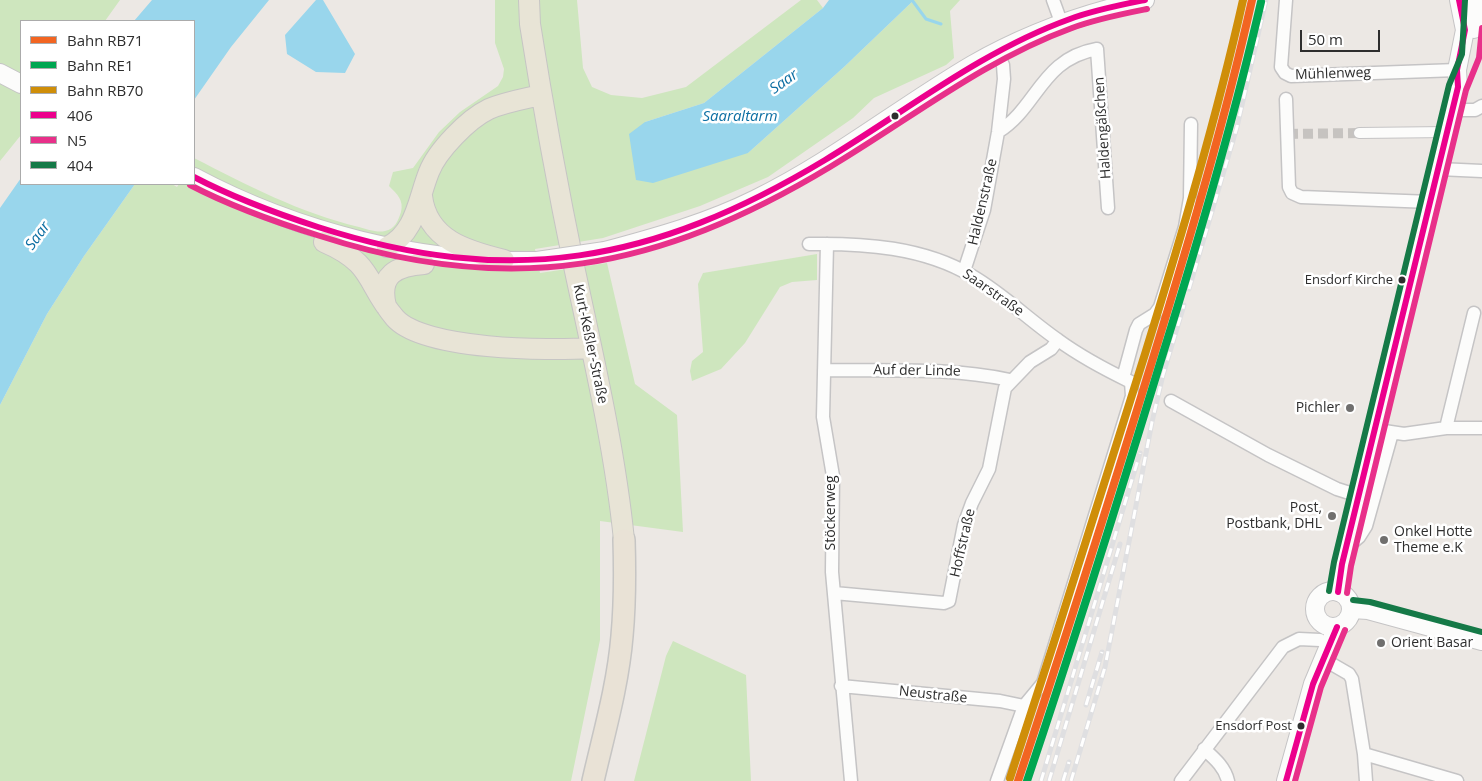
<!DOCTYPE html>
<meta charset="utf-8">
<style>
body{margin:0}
#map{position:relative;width:1482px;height:781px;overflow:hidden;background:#ece8e4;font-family:"Open Sans",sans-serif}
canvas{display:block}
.legend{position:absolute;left:20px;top:20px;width:175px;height:165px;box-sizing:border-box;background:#fff;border:1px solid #ababab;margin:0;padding:6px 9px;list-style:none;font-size:15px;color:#2e2e2e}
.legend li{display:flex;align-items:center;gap:10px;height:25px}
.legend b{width:25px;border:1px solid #ababab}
.scale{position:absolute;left:1300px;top:30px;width:80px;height:22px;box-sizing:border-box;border:2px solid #2e2e2e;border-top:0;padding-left:6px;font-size:15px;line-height:18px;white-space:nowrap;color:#2e2e2e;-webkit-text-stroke:4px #fff;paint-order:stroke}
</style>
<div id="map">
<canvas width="1482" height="781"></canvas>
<ul class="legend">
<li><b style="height:6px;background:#f26522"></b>Bahn RB71</li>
<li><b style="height:6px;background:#00a651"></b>Bahn RE1</li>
<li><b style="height:6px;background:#cf8e09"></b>Bahn RB70</li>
<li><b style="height:6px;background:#ec008c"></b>406</li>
<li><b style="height:6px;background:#e8308a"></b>N5</li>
<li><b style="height:6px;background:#157947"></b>404</li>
</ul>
<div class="scale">50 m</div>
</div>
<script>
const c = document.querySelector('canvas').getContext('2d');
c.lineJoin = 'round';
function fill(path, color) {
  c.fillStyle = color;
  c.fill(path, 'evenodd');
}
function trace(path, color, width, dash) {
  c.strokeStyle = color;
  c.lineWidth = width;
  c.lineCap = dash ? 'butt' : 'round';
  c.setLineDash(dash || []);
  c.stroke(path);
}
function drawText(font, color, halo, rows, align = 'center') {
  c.font = font + ' "Open Sans",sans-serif';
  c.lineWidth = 5;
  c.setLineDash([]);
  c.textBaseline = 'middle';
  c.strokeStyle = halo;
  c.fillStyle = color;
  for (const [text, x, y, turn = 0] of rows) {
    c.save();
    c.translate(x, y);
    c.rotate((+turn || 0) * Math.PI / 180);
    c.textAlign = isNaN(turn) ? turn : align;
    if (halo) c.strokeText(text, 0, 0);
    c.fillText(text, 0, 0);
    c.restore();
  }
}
fill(new Path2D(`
 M0,0h120l-15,21h-84v114l-21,26z
 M495,0h82l6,68 9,19 19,8 31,3 44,-11 115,-87h16l6,8 -119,95 -59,19 103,31 96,-86 70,-67h46l-10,11 4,47 -8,7 -72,33 -21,20 -85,59 -68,29 -97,32 -68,11 5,24 67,-10 28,121 42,31 6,117 -83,-11v119l-29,141h-571v-376l47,-91 37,-58 51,-72h37l5,3 2,-3h15v-26c53,27 106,55 165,69 8,2 18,6 26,4 10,-2 13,-10 16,-19 3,-12 -4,-18 -12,-26l4,-14 20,-4 26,-36 21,-20 38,-26 5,-9 1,-8 -9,-26z
 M817,254v26l-25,2 -12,5 -35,56 -24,26 -29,12 -2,-10 2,-10 11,-9 -5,-68 5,-11z
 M673,641l73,34 5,106h-117l32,-125z`), '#cee6be');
fill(new Path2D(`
 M152,0h117l-38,47 -37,53v-79h-60z
 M316,0h7l32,54 -10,19 -29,-1 -29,-18 -2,-19z
 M829,0h85l-70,67 -96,86 -95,30 -17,-3 -7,-46 16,-12 59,-19 119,-95z
 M21,178v6h114l-51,72 -37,58 -47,91v-197z`), '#99d6ec');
trace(new Path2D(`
 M912,0l14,19 15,5`), '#99d6ec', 3);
trace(new Path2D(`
 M1288,134l71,-1`), '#c6c3c0', 10, [10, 5]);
const pedestrian = new Path2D(`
 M1359,133l89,-1`);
const minor = new Path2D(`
 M1053,0l8,22
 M1286,0l-5,67 4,6 6,3 166,-6
 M1286,99l3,88 3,6 9,4 130,5
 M1453,110h22l7,-4
 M998,132c40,-25 43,-73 99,-83l11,159
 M1439,169l43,2
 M809,244c54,-1 115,3 163,32 31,18 57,44 86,64 22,16 48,30 73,42l1,14 -89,287 -19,23 -27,75
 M827,244l-4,173 10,59 -1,96 19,209
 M964,271l20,-61 14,-78 6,-53 -1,-14 -6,-12
 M824,370c62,1 124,-3 186,10
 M1123,378l13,-48 3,-6 16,-10 5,-7 25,-80 5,-29 1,-74
 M1171,401l97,54 69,34 22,7
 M1446,428l28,-115
 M1384,431l20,3 42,-6h36
 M1346,548l13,-11 7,-11 26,-93
 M834,593l110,10 5,-2 15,-76 8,-22 17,-34 16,-81 25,-26 21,-13 7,-9
 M1323,659l26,15 3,5 12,75 2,27
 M841,686l159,15 24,5
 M1204,749c10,9 21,18 24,32
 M1364,754l93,27
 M1181,781l102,-134 16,-8 21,1`);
const secondary = new Path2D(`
 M1474,0v29
 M0,73l21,11
 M194,177c103,55 226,86 343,84
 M605,251c52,-14 103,-28 151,-52 76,-37 143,-91 216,-134 54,-31 112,-52 173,-65
 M1315 609a18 18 0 1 1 36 0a18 18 0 1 1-36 0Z
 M1338,592l4,-28 34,-135 82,-342 -1,-17 8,-40 -6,-30
 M1352,609l16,1 114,31
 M1286,781l27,-97 24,-57`);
const primary = new Path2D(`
 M529,0l1,24c13,83 28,165 45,247 19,89 40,179 49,269
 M422,196c5,44 45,55 82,64
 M324,242c51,22 41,41 71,76 28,32 154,33 196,30
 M387,247c29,-14 31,-48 42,-75 8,-21 39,-53 60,-63 17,-7 35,-10 52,-14
 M386,306c-8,-32 11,-40 38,-42`);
const trunk = new Path2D(`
 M593,781c11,-48 25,-96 29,-145 3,-32 3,-64 2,-96`);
trace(pedestrian, '#c5c4c5', 12);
trace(minor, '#c5c4c5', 15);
trace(secondary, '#c5c4c5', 20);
trace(primary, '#c6c5c4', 22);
trace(trunk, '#c6c5c4', 24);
trace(pedestrian, '#fcfcfb', 10);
trace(minor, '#fcfcfb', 12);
trace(secondary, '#fcfcfb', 18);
trace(primary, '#e8e4d6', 20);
trace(trunk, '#e9e2d6', 21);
const rail = new Path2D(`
 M1189,289l48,-162 29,-127
 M1086,705l16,-53
 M1041,781l99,-328
 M1049,781l71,-237
 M1063,781l6,-19
 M1071,781l34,-114 47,-245 11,-47 21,-70`);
trace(rail, '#dfdfe1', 5);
trace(rail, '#fff', 3, [9]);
const secondaryBridge = new Path2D(`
 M537,261l68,-10`);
trace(secondaryBridge, '#c5c4c5', 20, []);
trace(secondaryBridge, '#fcfcfb', 18);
trace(new Path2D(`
 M194,177c40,21 81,36 124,50 192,62 336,36 507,-67 80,-48 156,-109 245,-141 24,-9 50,-14 75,-19
 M1338,592l4,-28 116,-477 -1,-17 8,-40 -6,-30
 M1286,781l27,-97 24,-57`), '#ec008c', 6);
trace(new Path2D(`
 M190,185c42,22 85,37 130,51 191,62 339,34 510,-69 79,-47 154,-107 242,-139 24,-9 50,-14 75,-19
 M1347,593l4,-27 115,-476 13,-32 3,-30
 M1295,781l26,-94 24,-57`), '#e8308a', 6);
trace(new Path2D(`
 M1329,591l5,-29 115,-477 13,-31 3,-54
 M1353,600l17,2 112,30`), '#157947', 6);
trace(new Path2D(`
 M1018,781c47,-141 92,-283 136,-426 36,-117 71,-235 98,-355`), '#f26522', 8);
trace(new Path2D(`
 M1027,781c47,-140 91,-280 134,-421 37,-118 72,-237 100,-358`), '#00a651', 8);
trace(new Path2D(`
 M1010,778c46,-141 91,-282 135,-424 36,-117 71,-234 98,-354`), '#cf8e09', 8);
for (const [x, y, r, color] of [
 [895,116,4.5,"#2e2e2e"],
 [1402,280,4.5,"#2e2e2e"],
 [1350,408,5,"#706f6e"],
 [1332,516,5,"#706f6e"],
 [1384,540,5,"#706f6e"],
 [1381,643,5,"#706f6e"],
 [1301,726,4.5,"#2e2e2e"]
]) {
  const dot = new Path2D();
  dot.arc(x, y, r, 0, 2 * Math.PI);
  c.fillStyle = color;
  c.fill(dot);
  trace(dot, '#fff', 2);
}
drawText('13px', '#2e2e2e', '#fff', [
 ["Ensdorf Kirche",1393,280],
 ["Ensdorf Post",1292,726]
], 'right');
drawText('14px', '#2e2e2e', '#fff', [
 ["Mühlenweg",1333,74,-2],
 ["Haldengäßchen",1103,128,-94],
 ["Haldenstraße",983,202,-77],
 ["Saarstraße",993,293,35],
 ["Kurt-Keßler-Straße",590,344,78],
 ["Auf der Linde",917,371,1],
 ["Stöckerweg",831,513,-90],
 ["Hoffstraße",963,543,-77],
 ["Neustraße",933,695,6]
]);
drawText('14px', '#2e2e2e', '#fff', [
 ["Pichler",1340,408],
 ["Post,",1322,508],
 ["Postbank, DHL",1322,524],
 ["Onkel Hotte",1394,532,"left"],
 ["Theme e.K",1394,548,"left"],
 ["Orient Basar",1391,643,"left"]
], 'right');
drawText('italic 15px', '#0d6fa3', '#fff', [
 ["Saar",784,82,-35],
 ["Saaraltarm",740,117],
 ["Saar",38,236,-54]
]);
</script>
